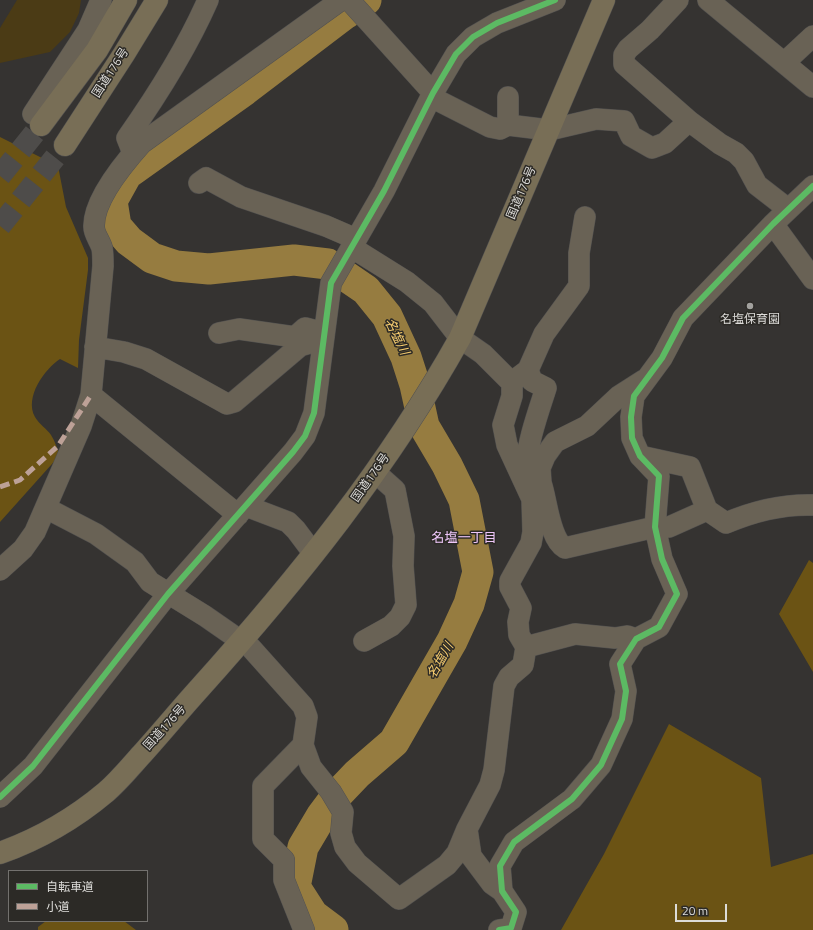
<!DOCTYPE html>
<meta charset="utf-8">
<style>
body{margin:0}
#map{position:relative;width:813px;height:930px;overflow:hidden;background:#353331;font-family:"Titillium Web","Noto Sans JP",sans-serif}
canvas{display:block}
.legend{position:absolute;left:8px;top:870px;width:140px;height:52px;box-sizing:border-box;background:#2c2a26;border:1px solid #73716e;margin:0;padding:5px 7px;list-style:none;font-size:12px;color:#dddcd9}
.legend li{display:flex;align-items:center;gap:8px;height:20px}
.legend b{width:20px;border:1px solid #73716e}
.scale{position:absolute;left:675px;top:904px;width:52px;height:18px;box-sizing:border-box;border:2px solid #dddcd9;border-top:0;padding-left:5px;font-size:12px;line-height:14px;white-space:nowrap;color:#dddcd9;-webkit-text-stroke:3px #2c2a26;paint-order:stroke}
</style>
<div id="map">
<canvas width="813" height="930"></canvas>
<ul class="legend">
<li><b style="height:5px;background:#5cba63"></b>自転車道</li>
<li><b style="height:5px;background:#bda197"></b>小道</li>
</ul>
<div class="scale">20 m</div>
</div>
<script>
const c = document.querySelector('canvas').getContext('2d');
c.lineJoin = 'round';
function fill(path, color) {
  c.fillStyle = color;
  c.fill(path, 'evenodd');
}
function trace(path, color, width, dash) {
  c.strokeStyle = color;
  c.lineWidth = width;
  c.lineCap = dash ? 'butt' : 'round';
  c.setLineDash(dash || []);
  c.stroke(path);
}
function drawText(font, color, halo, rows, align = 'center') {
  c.font = font + ' "Titillium Web","Noto Sans JP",sans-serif';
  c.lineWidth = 3;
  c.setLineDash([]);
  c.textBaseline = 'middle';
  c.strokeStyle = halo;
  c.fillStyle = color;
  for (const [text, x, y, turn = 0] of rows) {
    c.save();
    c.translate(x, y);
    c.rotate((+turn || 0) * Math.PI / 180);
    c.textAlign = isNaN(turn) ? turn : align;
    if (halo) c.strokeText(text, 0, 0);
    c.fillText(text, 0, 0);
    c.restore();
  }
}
fill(new Path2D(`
 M17,0h64l-2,13 -9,19 -20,20 -50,11v-35z`), '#4b3b15');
fill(new Path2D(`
 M0,137l58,29 8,41 22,51v12l-9,70 -1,28 -18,-9c-15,10 -36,38 -25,58 4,7 12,12 16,18 4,6 6,14 9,20l-60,67z
 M809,560l4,3v109l-34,-58z
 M669,724l92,54 10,89 42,-13v76h-252l43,-76z
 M46,921h78l12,9h-98v-3z`), '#6b5314');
trace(new Path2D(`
 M333,930l-20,-15 -18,-28 8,-40 19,-32 15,-20 20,-21 37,-32 58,-101 17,-37 9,-32 -14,-72 -17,-35 -23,-39 -9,-41 -9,-28 -19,-41 -21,-26 -38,-26 -34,-4 -85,9 -33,-3 -24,-8 -23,-17 -13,-15 -4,-25 15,-27 118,-84 100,-76 21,-14`), '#967c40', 31);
trace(new Path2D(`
 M0,176l41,-51
 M0,226l65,-81`), '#4e4c4a', 22, [22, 11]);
const minor = new Path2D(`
 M349,0l84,93
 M678,0l-28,30 -22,19 -4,6v9l65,57 31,23 16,9 8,8 13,24 31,24
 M708,0l105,87
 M785,62l28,-26
 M431,97l59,30 10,2 8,-4
 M508,97v28l41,5 47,-11 28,2 7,15 21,12 13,-5 24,-22
 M33,114l55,-84 13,-30
 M133,153l-6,-15c31,-44 59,-88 81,-138
 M199,183l7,-5 35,19 85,29 30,13
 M773,224l40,55
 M219,333l20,-4 56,8 10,-9 19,5
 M95,347l29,5 22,7 81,45 7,-2 66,-56 10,-3h13
 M528,370l4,11 14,7c-5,16 -21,60 -18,74 2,8 10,14 13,21 6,16 8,56 24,65l90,-21h14l38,-17
 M516,379l12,-9 16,-36 35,-48v-33l6,-36
 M91,395l147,120
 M640,456l50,11 17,43 19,13c28,-12 56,-19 87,-18
 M541,483l-1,-15 5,-12 10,-14 32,-16 32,-30 25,-16
 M246,506l42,16 8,8 18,24
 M46,508l50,26 39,28 15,20 55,34 36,25
 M0,570l23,-21 12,-17 46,-106 10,-31 12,-129c0,-6 0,-13 -1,-18 -2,-7 -8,-14 -8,-21 -1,-27 31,-65 48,-84l199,-143
 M243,639l60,67 4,11 -4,28 -40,41v53l21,21v20l20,50
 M364,641l27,-15 9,-9 6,-12 -3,-39 1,-30 -9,-46 -19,-17
 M526,647l49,-13 40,4 12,-2 9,3
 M303,745l8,22 20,25 12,20 -2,21 4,14 12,16 42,36 48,-34 10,-12 10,-24 23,-44 4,-15 10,-84 5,-9 14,-12 3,-18 -7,-12 -1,-13 3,-14 -11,-21v-6l21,-38 2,-11 -1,-33 -25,-54 -4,-20 9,-29v-13l-29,-29 -23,-16 -27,-35 -26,-21 -56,-35
 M0,797l33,-31 135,-172 125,-142 12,-16 9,-23 17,-130 53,-92 49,-98 23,-39 17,-17 24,-14 58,-23
 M467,829l4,27 21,28 10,7
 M499,930l12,-2 5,-16 -14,-21 -2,-25 14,-24 58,-43 29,-34 21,-46 4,-28 -6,-27 16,-25 23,-12 18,-33 -15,-35 -7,-32 4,-51 -19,-20 -8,-18 -1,-21 3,-21 28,-38 21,-40 90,-94 40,-38`);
const highway = new Path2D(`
 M41,125l56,-75 29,-50
 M65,145l59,-91 33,-54
 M0,853c39,-14 74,-34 106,-61 13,-11 25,-26 36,-38 19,-21 37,-43 56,-64 98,-109 190,-223 262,-352l144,-338`);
trace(minor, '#525150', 22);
trace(highway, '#525150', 23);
trace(minor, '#696255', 21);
trace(highway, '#786e56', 22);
trace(new Path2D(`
 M0,487l20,-7 38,-34 33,-51`), '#bda197', 5, [10, 5]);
trace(new Path2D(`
 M0,797l33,-31 135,-172 125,-142 12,-16 9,-23 17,-130 53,-92 49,-98 23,-39 17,-17 24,-14 58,-23
 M499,930l12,-2 5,-16 -14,-21 -2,-25 14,-24 58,-43 29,-34 21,-46 4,-28 -6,-27 16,-25 23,-12 18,-33 -15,-35 -7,-32 4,-51 -19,-20 -8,-18 -1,-21 3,-21 28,-38 21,-40 90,-94 40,-38`), '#5cba63', 6);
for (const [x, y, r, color] of [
 [750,306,4,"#a2a19e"]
]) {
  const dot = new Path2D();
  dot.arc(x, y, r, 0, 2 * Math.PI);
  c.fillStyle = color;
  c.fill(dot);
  trace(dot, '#2c2a26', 1.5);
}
drawText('12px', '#dddcd9', '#2c2a26', [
 ["国道176号",111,73,-57],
 ["国道176号",522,193,-67],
 ["国道176号",371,478,-55],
 ["国道176号",165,728,-48]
]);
drawText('12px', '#dddcd9', '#2c2a26', [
 ["名塩保育園",750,320]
]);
drawText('italic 13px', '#f6cc6f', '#2c2a26', [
 ["名塩川",396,337,64],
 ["名塩川",441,661,-60]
]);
drawText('13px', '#efc7fa', '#2c2a26', [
 ["名塩一丁目",464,539]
]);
</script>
